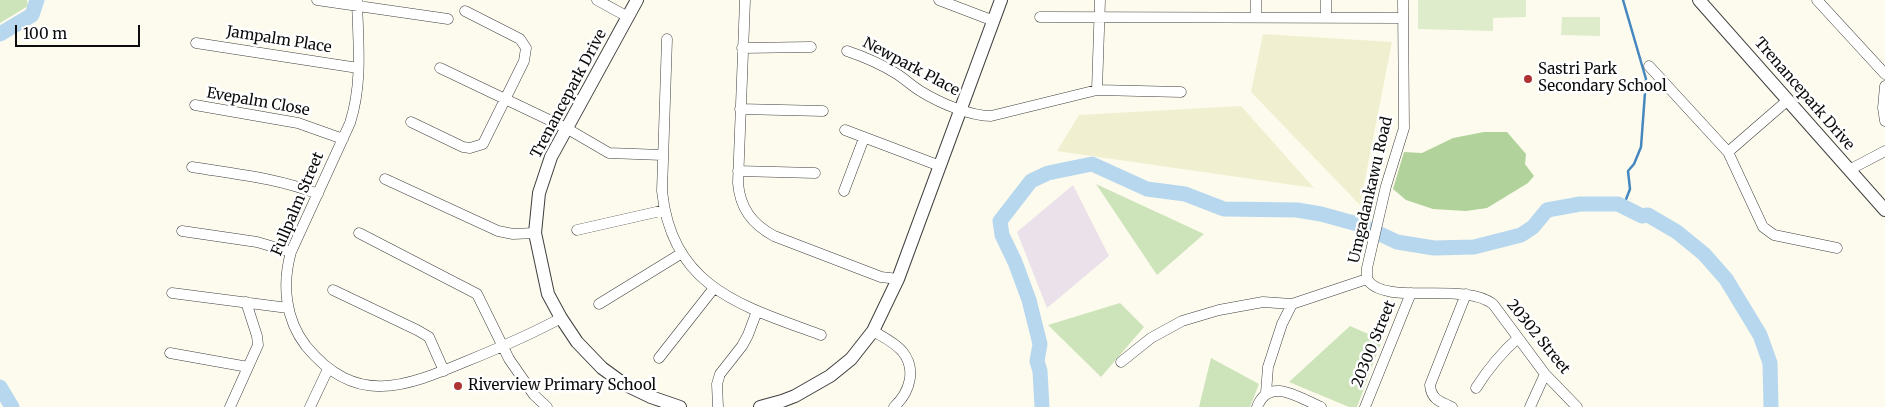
<!DOCTYPE html>
<style>
body{margin:0}
#map{position:relative;width:1885px;height:407px;overflow:hidden;background:#fdfbed;font-family:Merriweather,serif}
canvas{display:block}
.scale{position:absolute;left:15px;top:25px;width:125px;height:22px;box-sizing:border-box;border:2px solid #0c0c0c;border-top:0;padding-left:6px;font-size:15px;line-height:18px;white-space:nowrap;color:#0c0c0c;-webkit-text-stroke:4px #fff;paint-order:stroke}
</style>
<div id="map">
<canvas width="1885" height="407"></canvas>
<div class="scale">100 m</div>
</div>
<script>
const c = document.querySelector('canvas').getContext('2d');
c.lineJoin = 'round';
function fill(path, color) {
  c.fillStyle = color;
  c.fill(path, 'evenodd');
}
function trace(path, color, width, dash) {
  c.strokeStyle = color;
  c.lineWidth = width;
  c.lineCap = dash ? 'butt' : 'round';
  c.setLineDash(dash || []);
  c.stroke(path);
}
function drawText(font, color, halo, rows, align = 'center') {
  c.font = font + ' Merriweather,serif';
  c.lineWidth = 5;
  c.setLineDash([]);
  c.textBaseline = 'middle';
  c.strokeStyle = halo;
  c.fillStyle = color;
  for (const [text, x, y, turn = 0] of rows) {
    c.save();
    c.translate(x, y);
    c.rotate((+turn || 0) * Math.PI / 180);
    c.textAlign = isNaN(turn) ? turn : align;
    if (halo) c.strokeText(text, 0, 0);
    c.fillText(text, 0, 0);
    c.restore();
  }
}
fill(new Path2D(`
 M1073,185l36,71 -62,52 -30,-76z`), '#eae1ea');
fill(new Path2D(`
 M1263,34l129,8 -32,163 -109,-113z
 M1241,106l73,82 -257,-37 22,-36z`), '#f0f0d0');
fill(new Path2D(`
 M0,0h27l1,6 -28,17z
 M1096,184l108,50 -47,41z
 M1120,303l24,24 -43,50 -53,-52z
 M1350,326l32,14 -25,67h-8l-60,-25z
 M1211,358l48,26 -9,23h-51z`), '#cde4ba');
fill(new Path2D(`
 M1484,132h23l19,22 -1,10 9,12 -6,7 -41,25 -21,3 -33,-2 -27,-9 -13,-11 11,-37 18,1 31,-15z`), '#b1d39b');
fill(new Path2D(`
 M1418,0h108v17l-33,1v13l-75,-2z
 M1562,17h38v19l-39,-1z`), '#dfeccb');
trace(new Path2D(`
 M1623,0l23,79 -5,68 -7,17 -6,7 2,18 -7,18`), '#4587bf', 2.5);
trace(new Path2D(`
 M0,34l32,-19 5,-15
 M0,387l12,20
 M1042,407l-2,-36 -3,-10 3,-17 -11,-44 -14,-38 -13,-27 -2,-14 31,-40 17,-8 44,-9 55,25 38,5 39,15 73,1 24,4 40,11 36,17 37,6 40,-1 47,-12 12,-8 14,-17 33,-6h38l24,12 6,-1 29,17 27,22 22,25 34,56 10,28 1,44`), '#b7d7ef', 15);
const minor = new Path2D(`
 M317,0l131,19
 M357,0c1,41 6,83 -7,123l-59,129c-9,32 -6,67 15,94 50,61 99,41 161,15 32,-13 63,-26 94,-43
 M597,0l31,17
 M745,0l-7,183c2,25 14,41 36,53l107,41 17,2
 M939,0l55,21
 M1403,0l1,128 -18,58 -19,82v11c17,28 96,2 126,25l52,70 32,33
 M1817,0l68,74
 M1040,17l363,1
 M1256,17v-17
 M1326,17v-17
 M667,39l-5,152c10,97 80,115 159,144
 M196,43l162,25
 M742,48l69,-1
 M847,51c18,6 34,13 50,23 8,5 16,13 25,18 18,11 48,24 69,24l106,-26 84,2
 M1649,66l79,86 35,75 11,8 63,13
 M440,68l126,60 43,25 53,2
 M1885,86l-2,22 2,13
 M1097,90l3,-90
 M195,105l103,18 45,16
 M740,109l83,2
 M411,122l52,25 7,1 13,-4 41,-83 2,-13 -6,-9 -55,-28
 M845,130l95,36
 M1728,152l60,-52
 M192,167c43,7 85,11 126,27
 M1849,170l36,-19
 M738,171l77,2
 M385,179l113,52 15,3 22,-1
 M844,191l20,-53
 M577,230l88,-20
 M182,231l75,11 34,10
 M359,233l118,61 32,65 25,36 13,12
 M333,290l84,40 12,7 15,34
 M172,293l116,15
 M599,304l83,-51
 M873,331c10,6 21,11 29,20 15,18 8,41 -8,56
 M170,353l78,14
 M659,358l55,-70
 M1121,362l30,-24 31,-17 37,-11 44,-8 29,2
 M1476,388c12,-19 25,-35 42,-50
 M1266,393l2,-26 14,-43 10,-20 75,-25
 M230,407l28,-62 -1,-9 -11,-34
 M310,407l18,-38
 M718,407l-1,-23 3,-10 22,-28 6,-11 9,-24
 M1257,407c12,-31 42,-9 64,0
 M1365,407l46,-114
 M1452,407c-12,-5 -21,-8 -22,-22l36,-91
 M1530,407l15,-33`);
const tertiary = new Path2D(`
 M637,0l-86,157 -12,36 -4,40 13,61 13,24 16,24 25,26 22,16 27,13 29,10
 M1699,0l186,210
 M760,407l22,-6 13,-5 35,-20 21,-17 22,-28 25,-52 103,-279`);
trace(minor, '#3f3f3f', 11);
trace(tertiary, '#3f3f3f', 14);
trace(minor, '#fff', 10);
trace(tertiary, '#fff', 12);
for (const [x, y, r, color] of [
 [1528,79,5,"#ae3433"],
 [458,386,5,"#ae3433"]
]) {
  const dot = new Path2D();
  dot.arc(x, y, r, 0, 2 * Math.PI);
  c.fillStyle = color;
  c.fill(dot);
  trace(dot, '#fff', 2);
}
drawText('15px', '#0c0c0c', '#fff', [
 ["Jampalm Place",279,40,9],
 ["Newpark Place",911,67,28],
 ["Trenancepark Drive",569,94,-62],
 ["Trenancepark Drive",1804,94,49],
 ["Evepalm Close",258,102,10],
 ["Umgadankawu Road",1371,190,-77],
 ["Fullpalm Street",298,204,-67],
 ["20302 Street",1538,337,51],
 ["20300 Street",1374,344,-68]
]);
drawText('15px', '#0c0c0c', '#fff', [
 ["Sastri Park",1538,70],
 ["Secondary School",1538,87],
 ["Riverview Primary School",468,386]
], 'left');
</script>
